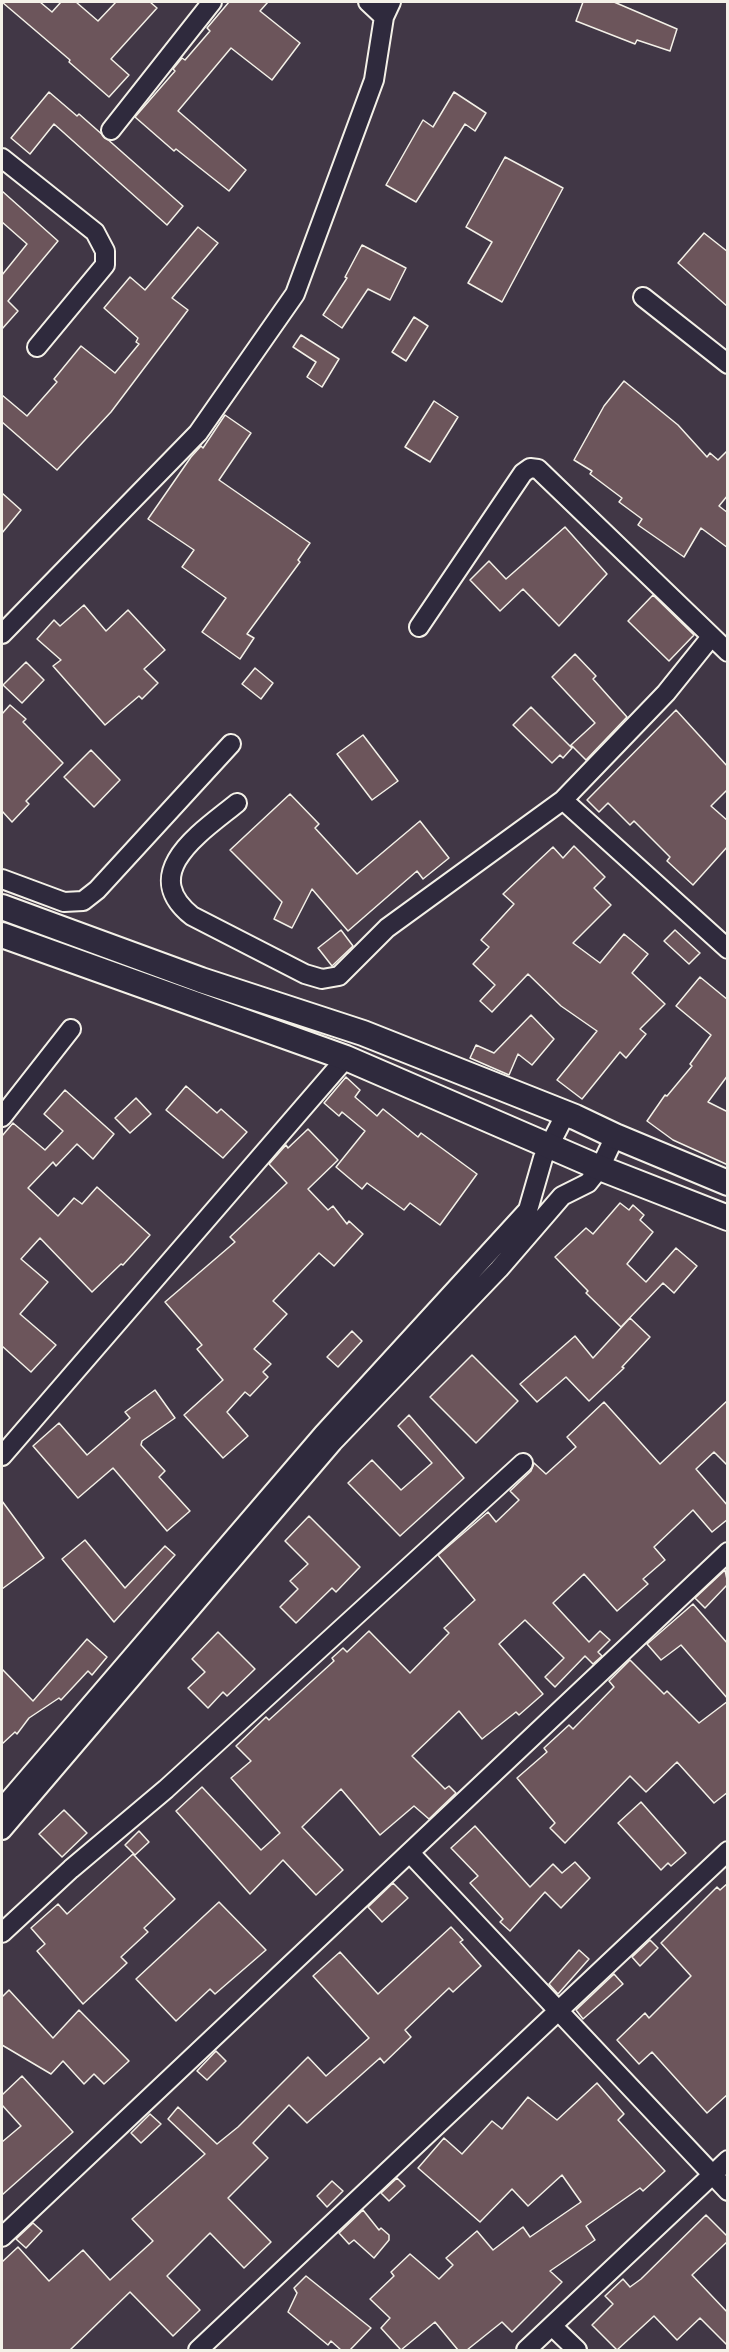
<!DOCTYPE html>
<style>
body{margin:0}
#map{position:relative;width:729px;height:2352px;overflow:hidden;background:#413746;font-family:"Indie Flower",sans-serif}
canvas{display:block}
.frame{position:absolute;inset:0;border:3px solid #f4f1e8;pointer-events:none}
</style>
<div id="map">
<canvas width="729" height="2352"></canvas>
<div class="frame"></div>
</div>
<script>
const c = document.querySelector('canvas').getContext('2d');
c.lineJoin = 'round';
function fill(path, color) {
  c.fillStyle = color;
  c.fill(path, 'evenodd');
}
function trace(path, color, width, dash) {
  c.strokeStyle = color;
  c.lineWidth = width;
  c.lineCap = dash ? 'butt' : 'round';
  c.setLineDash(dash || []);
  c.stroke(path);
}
const building = new Path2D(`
 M2,2h38l12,10 9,-10h15l22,19 18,-19h34l7,6 -46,51 18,16 -20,22 -40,-35 1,-2z
 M229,2h39l-8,9 40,32 -28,37 -41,-32 -53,63 68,59 -17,21 -53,-42 -2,2 -39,-34 40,-46 -2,-2 9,-11 3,2 25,-29 -3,-3z
 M583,2h31l63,27 -7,22 -33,-11 -2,4 -59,-23z
 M49,92l28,24 2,-2 104,92 -16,19 -113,-101 -24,30 -19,-16z
 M454,92l32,21 -11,18 -10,-7 -49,78 -30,-17 37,-65 10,7z
 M505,157l58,31 -61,114 -34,-19 24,-41 -26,-15z
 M2,191l56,50 -50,60 10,10 -16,18v-54l25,-31 -25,-22z
 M198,227l20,16 -46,55 16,12 -77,102 -54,58 -55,-48v-27l25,21 30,-34 -3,-3 27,-33 34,27 24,-29 -3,-2 2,-4 -34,-30 26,-31 15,13z
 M704,233l24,19v55l-50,-44z
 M362,245l44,23 -16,32 -22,-11 -26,39 -19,-13 24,-37 -2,-1z
 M414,317l14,9 -22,35 -14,-9z
 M301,335l38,24 -17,28 -15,-10 9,-15 -23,-15z
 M624,381l54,44 29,32 3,-4 8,7 10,-10v45l-9,11 9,7v35l-27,-20 -17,29 -46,-32 4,-6 -23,-17 3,-4 -32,-24 2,-3 -18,-11 30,-54z
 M434,401l24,16 -28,45 -25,-15z
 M225,415l26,18 -32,47 91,63 -12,17 2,2 -53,72 7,4 -14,21 -38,-27 24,-34 -44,-31 12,-17 -46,-31 43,-62 10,-11 2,2z
 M2,493l19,17 -19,23z
 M565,527l42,47 -48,52 -36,-37 -23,22 -30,-31 19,-19 17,18z
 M653,595l41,40 -25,26 -41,-40z
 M84,605l22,26 22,-21 37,40 -21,19 14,14 -16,16 -3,-3 -34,29 -52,-59 8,-6 -24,-21 17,-19 6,6z
 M575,654l21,22 -3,3 34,38 -41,43 -15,-15 24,-22 -43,-46z
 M26,662l18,18 -22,23 -19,-18z
 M255,668l18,15 -12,16 -19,-15z
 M10,705l16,14 -3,3 40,41 -37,38 3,3 -17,18 -10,-11v-97z
 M531,707l41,41 -9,10 -3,-3 -8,8 -39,-38z
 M676,710l52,57v22l-17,17 17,15v25l-35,39 -26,-24 3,-4 -36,-36 -4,4 -22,-22 -9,9 -12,-12z
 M363,735l35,46 -26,19 -35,-46z
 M91,750l29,30 -26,27 -30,-30z
 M290,794l29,30 -4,4 42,46 63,-53 29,37 -26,21 -6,-8 -69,60 -36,-42 -20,39 -18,-9 8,-17 -52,-52z
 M574,846l31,31 -11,11 17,17 -38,38 27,20 24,-29 24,20 -16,19 33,31 -25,25 6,5 -20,24 -6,-6 -38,47 -25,-19 40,-49 -36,-25 -33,-32 -36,38 -12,-11 15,-16 -22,-21 16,-17 -8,-7 33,-36 -11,-10 50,-47 10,11z
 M341,930l12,16 -21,20 -14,-18z
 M675,930l25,23 -11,11 -25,-23z
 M700,977l28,23v75l-20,27 20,10v53l-55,-25 -26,-19 18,-26 2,1 25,-30 -2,-2 21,-29 -35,-29z
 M531,1015l23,24 -22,26 -14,-11 -9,21 -39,-17 6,-13 18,8z
 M346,1077l14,13 -5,7 22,19 6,-7 35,28 3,-4 56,41 -37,51 -30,-22 -6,7 -37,-27 -5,6 -26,-22 29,-36 -23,-19 -3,4 -15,-13z
 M186,1086l31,27 4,-4 26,23 -24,26 -57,-48z
 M65,1090l49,44 -21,25 -16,-15 -21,22 -3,-4 -25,26 30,28 16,-18 8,6 15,-17 53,48 -27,30 -2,-1 -29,28 -52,-54 -19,21 27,23 -28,32 36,31 -25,27 -29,-26v-210l11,-13 32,27 18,-19 -19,-17z
 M136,1098l15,16 -21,19 -15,-15z
 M308,1129l30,31 -30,29 20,21 5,-4 14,18 2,-3 14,13 -29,32 -15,-13 -46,48 14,13 -33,35 17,15 -8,8 5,5 -18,19 -5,-4 -18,20 21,24 -25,22 -39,-43 39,-35 -26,-31 5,-4 -37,-43 70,-60 -5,-5 57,-54 -18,-19 17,-19 2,3z
 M620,1203l9,7 4,-5 11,10 -4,5 13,12 -26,32 19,18 30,-34 21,18 -23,27 -11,-10 -42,44 -35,-34 2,-2 -33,-34 31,-29 7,6z
 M630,1318l20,19 -28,30 2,1 -35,33 -23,-24 -29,25 -17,-18 55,-48 18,22z
 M352,1331l10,10 -24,26 -11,-10z
 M472,1355l46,46 -42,42 -46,-46z
 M155,1390l20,28 -33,23 -1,4 24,26 -6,6 31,34 -23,20 -54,-63 -35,30 -45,-52 26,-23 28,32 43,-37 -5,-6z
 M728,1400v66l-14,-14 -18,17 32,37v13l-16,13 -19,-22 -39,37 11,13 -22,19 5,5 -31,27 -33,-37 -31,29 36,39 11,-11 10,9 -12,12 4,4 -9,8 -8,-8 -30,31 -10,-10 19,-19 -39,-38 -26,24 44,50 -24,21 -3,-3 -34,27 -23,-28 -47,45 33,33 4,-3 7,7 -27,26 -15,-13 -34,29 -39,-46 -39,38 41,43 -27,25 -33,-35 -33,34 -74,-83 26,-24 59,63 19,-17 -49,-55 20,-17 -15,-15 30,-29 3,3 65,-59 -2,-3 11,-10 4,4 22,-21 41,42 39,-40 -5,-5 31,-28 -37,-45 50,-43 8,10 23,-22 -9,-9 21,-20 3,-8 12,11 30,-27 -9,-10 37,-35 56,62z
 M409,1415l55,63 -64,58 -52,-53 24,-23 29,30 31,-27 -34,-37z
 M2,1501l42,57 -42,31z
 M309,1516l51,51 -24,25 -4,-4 -36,35 -16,-16 18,-18 -8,-8 18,-17 -23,-23z
 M85,1540l40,48 40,-42 10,9 -61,67 -52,-63z
 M725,1570l3,14 -23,24 -10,-10z
 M693,1604l35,40v55l-47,-54 -20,15 -14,-16z
 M218,1632l37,37 -28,27 -4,-4 -15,16 -20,-20 17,-16 -13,-13z
 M87,1639l20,18 -15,18 -4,-4 -27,29 -2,-2 -30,20 -12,16 -2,-2 -13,12v-75l31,32z
 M630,1660l34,34 3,-3 32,32 29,-22v91l-14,11 -37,-41 -31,30 -16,-16 -65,67 -15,-15 5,-5 -38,-45 30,-26 -3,-4 25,-23 4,4 41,-42 -5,-6z
 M641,1802l45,51 -15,13 -3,-3 -7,7 -43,-47z
 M64,1810l23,23 -25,24 -23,-23z
 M475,1826l55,61 23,-23 9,9 13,-11 15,16 -29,30 -16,-16 -35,39 -10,-9 3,-3 -33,-36 8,-7 -27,-28z
 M139,1831l10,11 -14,13 -10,-10z
 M133,1854l42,45 -31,29 4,4 -27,25 6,6 -44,41 -46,-53 8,-7 -14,-16 27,-24 9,10z
 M393,1883l15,15 -26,24 -14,-15z
 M728,1883v211l-21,19 -55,-61 -13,12 -22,-24 28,-27 4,5 42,-42 -30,-33 56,-56 3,3z
 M219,1902l47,48 -51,44 -5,-5 -34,32 -40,-42z
 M451,1927l12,13 -3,2 21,24 -28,26 -4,-4 -44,42 6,7 -27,26 -4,-5 -73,65 -18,-18 -36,38 15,15 -40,40 43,44 -27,26 -34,-35 -43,43 33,34 -27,26 -43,-44 -60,58h-68v-88l16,-15 31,34 34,-31 27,30 43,-39 -21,-22 73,-65 -37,-35 10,-12 39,37 21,-17 70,-70 18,19 43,-38 -56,-62 27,-24 38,42z
 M650,1940l8,8 -18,18 -8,-9z
 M579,1950l10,9 -31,35 -9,-10z
 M614,1974l9,10 -40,35 -7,-9z
 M9,1990l44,48 26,-28 50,51 -25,23 -10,-10 -10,10 -21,-23 -12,13 -49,-29v-48z
 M216,2051l10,10 -19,19 -10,-9z
 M22,2076l51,56 -71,63v-53l19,-16 -19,-21v-10z
 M597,2083l27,31 -6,6 47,51 -22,20 -3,-3 -54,38 9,14 -45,31 12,11 -50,50 -10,-10 -35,28h-9l-23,-28 -34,28 -20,-22 9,-10 -20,-19 24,-23 -3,-4 19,-18 29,25 14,-14 -7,-7 31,-27 16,19 30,-23 7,10 51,-35 -19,-27 -34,31 -16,-17 -32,33 -62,-54 26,-30 18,16 30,-33 10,8 26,-32 29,23z
 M150,2114l11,10 -20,19 -10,-10z
 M397,2178l8,8 -16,15 -8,-8z
 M332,2181l11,10 -16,16 -10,-11z
 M363,2210l16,20 2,-2 8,7v5l-15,18 -20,-18 -5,4 -10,-11z
 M706,2215l22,22v4l-36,34 36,38v33l-28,-28 -23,22 -23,-24 -37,34 -25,-25 21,-21 -8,-8 18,-17 7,8 11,-8z
 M33,2223l9,8 -16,17 -10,-9z
 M306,2276l65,52 -21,22h-9l-10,-9 -3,4 -40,-33 9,-19 -3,-5z`);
fill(building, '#6c555b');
trace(building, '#f4f1e8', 1.5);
const street = new Path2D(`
 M368,2l16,15
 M111,130l101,-128
 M2,158l93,74 10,19v14l-68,82
 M643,297l85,67
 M419,627l104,-154 7,-5 8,1 190,183
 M2,634l196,-201 97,-139 79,-214 10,-63 7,-15
 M563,800l103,-107 45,-56
 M237,803c-34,28 -100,69 -45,113l113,58 17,5 17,-3 48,-48 176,-128 165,149
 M2,879l62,23 19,-1 14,-11 134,-146
 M2,1117l69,-88
 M2,1456l344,-398
 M2,1808l321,-374 205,-224 15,-52 23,-45
 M2,1830l331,-388 166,-173 63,-73 26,-13 12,-15 15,-32
 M410,1853l318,338
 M2,1933l69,-64 95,-80 357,-326
 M2,2237l726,-685
 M552,2326l25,24
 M198,2350l530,-499
 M526,2350l202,-190`);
const secondary = new Path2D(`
 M2,907l199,73 162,53 212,84 40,19 113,47
 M2,935l344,123 254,110 128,50`);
trace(street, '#f4f1e8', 22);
trace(secondary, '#f4f1e8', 28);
trace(street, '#2f2a3d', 18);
trace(secondary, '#2f2a3d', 24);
</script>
